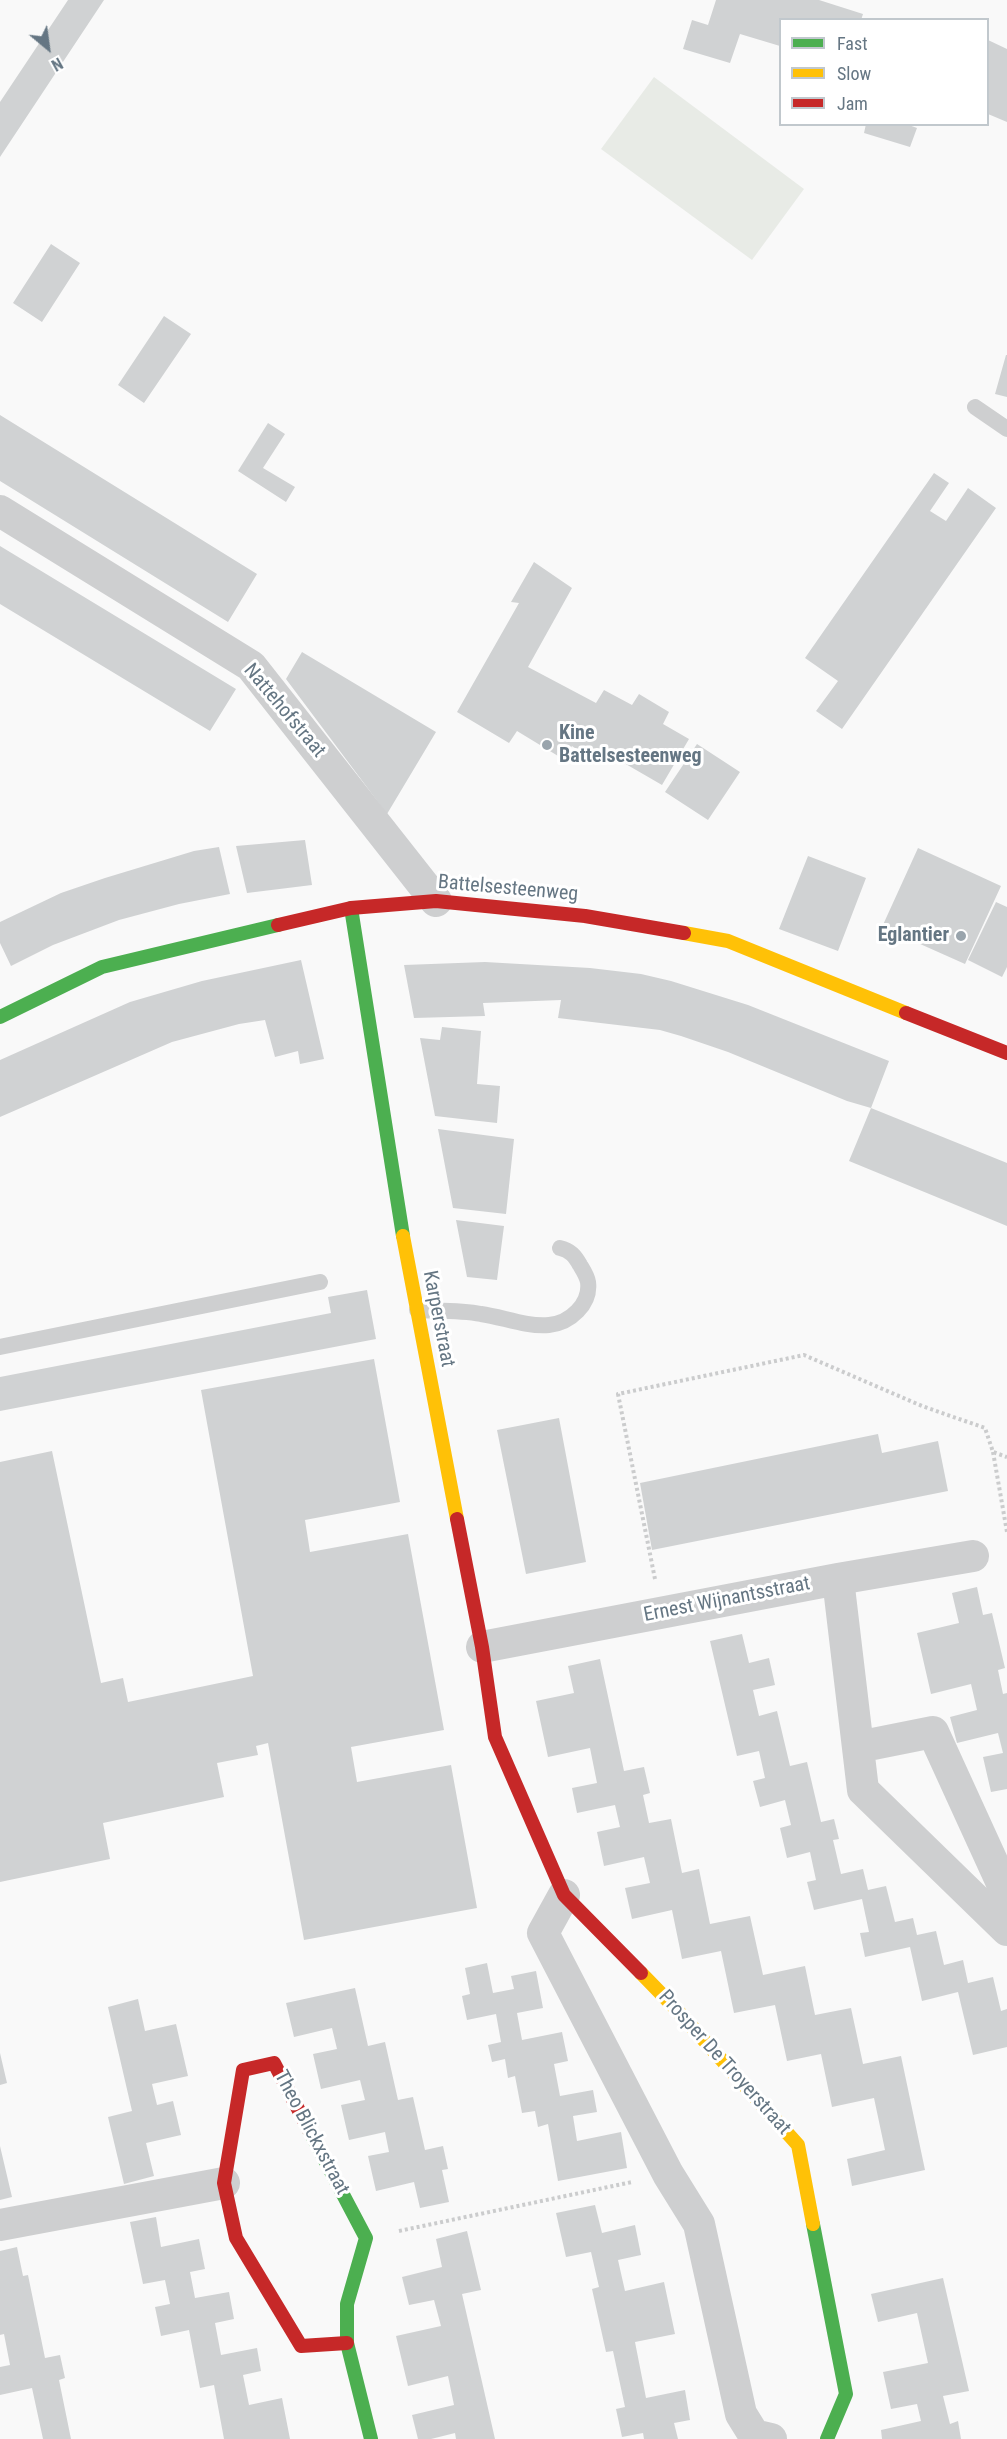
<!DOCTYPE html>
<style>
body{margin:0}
#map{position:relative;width:1007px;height:2439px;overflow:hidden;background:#f9f9f9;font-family:"Roboto Condensed",sans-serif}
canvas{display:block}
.legend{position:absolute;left:779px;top:18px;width:210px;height:108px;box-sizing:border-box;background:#fff;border:2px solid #c1c8cd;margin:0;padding:8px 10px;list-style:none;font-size:18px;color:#657683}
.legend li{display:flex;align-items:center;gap:12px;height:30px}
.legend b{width:30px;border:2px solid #c1c8cd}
.north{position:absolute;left:18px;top:18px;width:60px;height:60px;-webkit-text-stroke:4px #fff;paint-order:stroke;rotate:151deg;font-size:16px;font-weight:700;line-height:24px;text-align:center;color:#657683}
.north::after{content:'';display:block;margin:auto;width:21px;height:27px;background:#657683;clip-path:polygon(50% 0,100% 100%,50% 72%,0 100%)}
</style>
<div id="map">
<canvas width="1007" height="2439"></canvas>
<ul class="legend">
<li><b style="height:8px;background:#4caf50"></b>Fast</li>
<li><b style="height:8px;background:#ffc107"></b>Slow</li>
<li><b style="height:8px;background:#c62828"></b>Jam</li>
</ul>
<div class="north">N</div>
</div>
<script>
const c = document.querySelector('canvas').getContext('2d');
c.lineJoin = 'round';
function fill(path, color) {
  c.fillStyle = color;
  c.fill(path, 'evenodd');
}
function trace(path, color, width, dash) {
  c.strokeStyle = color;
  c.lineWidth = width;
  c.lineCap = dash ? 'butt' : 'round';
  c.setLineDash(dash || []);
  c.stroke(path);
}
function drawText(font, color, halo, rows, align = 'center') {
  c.font = font + ' "Roboto Condensed",sans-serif';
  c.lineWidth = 6;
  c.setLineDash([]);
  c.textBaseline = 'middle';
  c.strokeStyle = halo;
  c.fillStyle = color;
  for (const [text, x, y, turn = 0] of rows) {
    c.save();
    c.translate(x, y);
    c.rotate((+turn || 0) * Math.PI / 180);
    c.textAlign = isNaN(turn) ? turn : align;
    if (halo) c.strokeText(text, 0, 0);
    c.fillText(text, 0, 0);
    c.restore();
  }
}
fill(new Path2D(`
 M654,77l150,112 -52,71 -151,-111z`), '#e8ebe6');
fill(new Path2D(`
 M68,0h36l-104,157v-55z
 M716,0h103l44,14 -2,6h-81v26l-40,-12 -10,29 -47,-14 9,-29 16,5z
 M988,40l19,9v73l-19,-8z
 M866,124h40l11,4 -7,19 -46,-14z
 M51,244l29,19 -38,59 -29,-19z
 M164,316l27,18 -47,69 -26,-18z
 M1006,355h1v42l-12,-3z
 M0,415l257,159 -29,48 -228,-141z
 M268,423l17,11 -22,34 32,19 -9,15 -48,-31z
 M934,473l15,10 -19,28 16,10 22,-33 28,20 -154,221 -26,-18 22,-30 -33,-23z
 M0,546l236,143 -26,42 -210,-127z
 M534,562l38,26 -44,79 68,36 8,-13 28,15 7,-11 30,18 -6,12 26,15 -27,46 -57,-33 -7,12 -26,-18 -9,13 -46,-28 -8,12 -52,-31 62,-109 -8,-1z
 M302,652l134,80 -49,82 -101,-135z
 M697,744l43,28 -32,48 -43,-28z
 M305,840l7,45 -65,8 -11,-47z
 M219,847l11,47 -51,10 -60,16 -66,25 -42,21 -11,-23v-21l61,-29 44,-15 89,-27z
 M918,848l83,38 -36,78 -83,-37z
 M808,856l58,22 -28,73 -59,-22z
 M996,902l11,5v60l-5,10 -34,-17z
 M301,960l23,99 -24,5 -2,-13 -23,6 -10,-37 -26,4 -67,18 -172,75v-57l130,-58 72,-21z
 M485,962l105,6 51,6 30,7 77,24 141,56 -18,47 -24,-7 -119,-49 -47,-16 -21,-6 -102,-12 3,-18 -78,3 2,13 -71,2 -10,-53z
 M442,1027l39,4 -4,53 23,2 -3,37 -62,-7 -15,-78 20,2z
 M871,1108l136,55v63l-158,-65z
 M438,1129l76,10 -8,75 -53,-6z
 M456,1220l48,6 -7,54 -30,-3z
 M367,1290l9,49 -376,72v-34l331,-64 -3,-16z
 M374,1359l26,143 -95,18 5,32 98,-18 36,196 -93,17 6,35 94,-17 26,143 -173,32 -36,-197 -12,3 2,9 -41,8 7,34 -121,26 7,36 -110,23v-420l52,-11 49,232 22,-5 5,24 125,-26 -52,-286z
 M559,1418l27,144 -60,12 -29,-144z
 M878,1434l4,19 56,-12 10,50 -296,59 -12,-67z
 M977,1587l6,28 9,-2 13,55 -7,2 5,24 4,-1v96l-16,3 -8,-35 20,-4 -5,-20 -41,10 -7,-26 27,-7 -6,-26 -40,10 -14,-61 42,-10 -7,-30z
 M742,1634l7,29 20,-5 6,27 -22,5 6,26 18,-5 13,55 17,-4 14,60 13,-3 5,20 -6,1 8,34 22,-5 5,21 18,-4 9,36 18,-4 4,17 19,-4 8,34 19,-5 5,23 25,-6 8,34 6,-2v38l-34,8 -15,-63 -36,9 -12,-54 -45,10 -5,-24 9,-1 -7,-33 -48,11 -7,-28 9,-2 -6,-28 -23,6 -7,-30 11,-3 -6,-25 -25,7 -7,-26 12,-3 -6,-27 -22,5 -27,-115z
 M600,1659l24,112 20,-4 6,26 -7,2 6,28 22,-4 11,54 17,-4 11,55 40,-8 13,59 42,-9 10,49 36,-7 12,56 38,-8 24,114 -73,16 -5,-27 38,-9 -11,-52 -42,9 -11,-53 -34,7 -12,-56 -41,8 -13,-62 -39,8 -10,-49 -40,9 -7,-31 25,-5 -6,-26 -40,9 -7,-34 23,-5 -5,-22 -38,8 -5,-25 25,-5 -7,-35 -42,9 -12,-56 38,-8 -6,-27z
 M487,1963l6,30 21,-4 -3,-13 25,-5 7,37 -26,5 5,27 40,-8 6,29 -14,3 6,32 33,-6 4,22 -24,4 4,25 44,-9 6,36 -69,13 -10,-57 -10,3 -3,-16 -13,2 -7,-37 -7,2 -3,-19 -13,3 -4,-17 13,-3 -5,-28 -29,6 -5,-24 8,-2 -5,-26z
 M355,1988l13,58 17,-4 13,58 15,-3 12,53 18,-4 5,23 -6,1 7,32 -29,6 -6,-26 -38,9 -8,-35 21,-4 -4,-20 -36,8 -8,-35 24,-5 -5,-20 -39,9 -8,-35 24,-5 -5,-21 -38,9 -8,-34z
 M138,1999l7,32 31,-7 12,52 -36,8 5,21 16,-4 8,34 -35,8 8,33 -30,8 -16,-67 24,-6 -24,-104z
 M0,2053l7,30 -7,2z
 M0,2146l12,51 -12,3z
 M595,2205l7,28 33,-8 6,30 -23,5 7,31 39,-9 11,52 -40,8 11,56 39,-8 5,30 -16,3 4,16h-34l-1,-6 -21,4 -6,-28 9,-2 -12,-56 -7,1 -14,-63 7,-2 -8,-35 -25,5 -10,-44z
 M156,2217l5,30 38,-8 6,30 -15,3 5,26 34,-6 5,27 -19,4 6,32 36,-7 4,23 -18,4 6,30 33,-7 8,41h-66l-10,-54 -14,3 -11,-58 -28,6 -6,-29 15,-3 -5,-24 -22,4 -13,-62z
 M467,2231l14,59 -19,4 33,145h-39l-1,-6 -24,6h-13l-6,-24 42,-10 -6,-29 -40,10 -12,-50 45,-10 -7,-26 -25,5 -7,-28 40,-10 -6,-28z
 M17,2247l6,29 5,-1 17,83 15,-3 5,23 -6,2 12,59h-28l-11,-51 -32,7v-28l10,-2 -6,-31 -4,1v-84z
 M943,2278l26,113 -26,5 7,28 8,-3 3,18h-79l-1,-9 40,-9 -4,-17 -26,5 -8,-37 45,-9 -11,-50 -39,9 -7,-28z`), '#d0d2d3');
trace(new Path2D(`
 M993,1452l14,80
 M655,1579l-37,-185 186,-39 118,51 63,22 8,24 14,5
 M399,2231l233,-49`), '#cbcccd', 4, [3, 3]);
trace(new Path2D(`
 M975,407l32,22
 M417,1310c21,1 43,0 64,4 22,3 45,13 68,11 21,-2 42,-21 39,-43 -1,-6 -5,-12 -8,-17 -5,-9 -10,-15 -20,-17
 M0,1347l320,-65`), '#cecfd0', 16);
trace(new Path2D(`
 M0,511l251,155 185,235
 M838,1579l25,211 144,140
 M482,1647l356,-68 135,-23
 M858,1747l75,-15 74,162
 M564,1895l-21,38 125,241 31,50 42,190 13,21 17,4
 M0,2225l224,-42`), '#cecfd0', 32);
trace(new Path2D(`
 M351,908l52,328
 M0,1017l102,-50 176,-42
 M309,2130l57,108 -19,66v39l24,96
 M813,2224l33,170 -19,45`), '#4caf50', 14);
trace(new Path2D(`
 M684,933l44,8 178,72
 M403,1236l54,283
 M641,1973l35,36 122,136 15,79`), '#ffc107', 14);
trace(new Path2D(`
 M278,925l73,-17 85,-7 149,15 99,17
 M906,1013l101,40
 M457,1519l25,128 13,90 69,158 77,78
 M309,2130l-35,-67 -31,7 -19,113 12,55 65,108 46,-3`), '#c62828', 14);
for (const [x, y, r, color] of [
 [547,745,6,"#99a4ac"],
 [961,936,6,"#99a4ac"]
]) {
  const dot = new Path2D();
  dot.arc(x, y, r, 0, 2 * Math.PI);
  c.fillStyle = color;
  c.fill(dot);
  trace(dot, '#fff', 2);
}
drawText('20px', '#657683', '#fff', [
 ["Nattehofstraat",284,711,50],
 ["Battelsesteenweg",508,889,5],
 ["Karperstraat",438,1319,79],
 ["Ernest Wijnantsstraat",727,1600,-11],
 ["Prosper De Troyerstraat",724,2063,48],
 ["Theo Blickxstraat",311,2133,62]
]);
drawText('bold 20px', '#657683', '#fff', [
 ["Kine",559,734],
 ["Battelsesteenweg",559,757],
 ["Eglantier",949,936,"right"]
], 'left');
</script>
